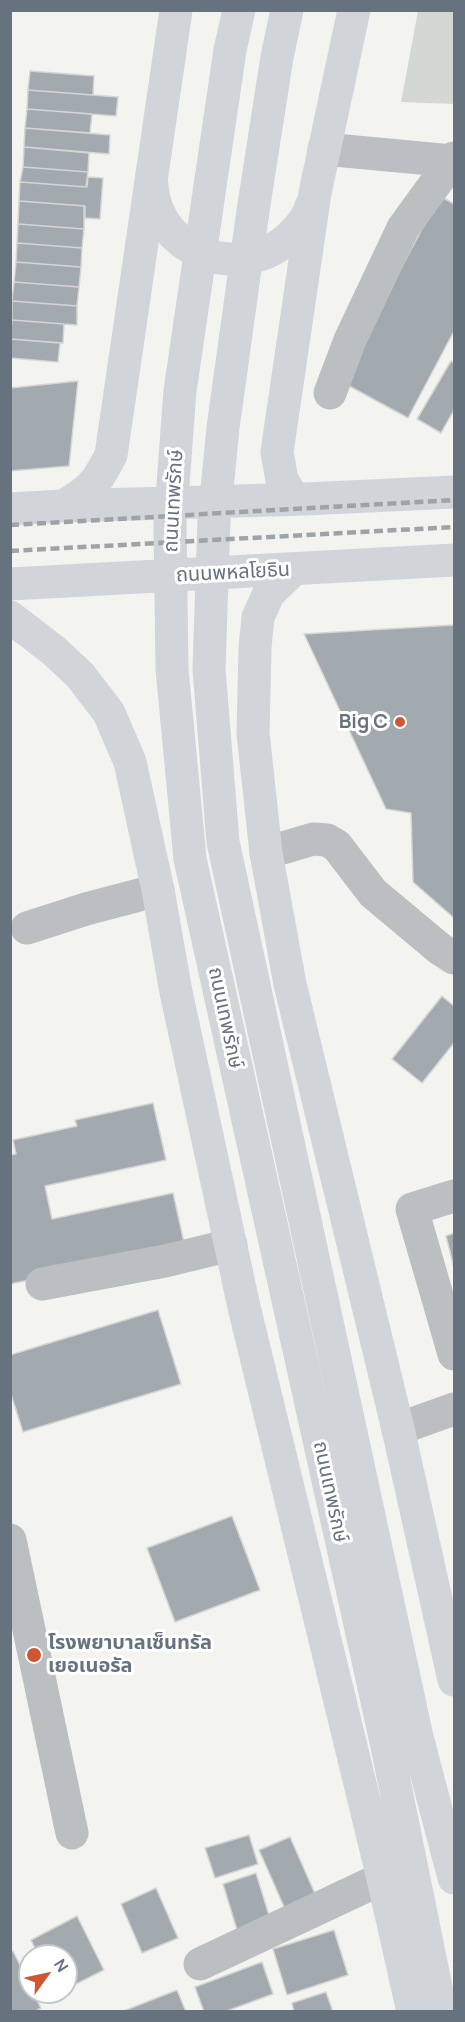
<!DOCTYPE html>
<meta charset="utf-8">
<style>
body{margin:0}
#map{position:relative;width:465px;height:2022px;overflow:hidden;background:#f3f3f0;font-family:Manrope,sans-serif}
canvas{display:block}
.frame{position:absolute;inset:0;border:12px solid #66737e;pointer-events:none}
.north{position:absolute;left:18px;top:1944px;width:60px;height:60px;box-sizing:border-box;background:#fff;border:2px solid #c2c7cb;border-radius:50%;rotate:57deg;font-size:16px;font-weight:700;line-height:24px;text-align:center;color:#66737e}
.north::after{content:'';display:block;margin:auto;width:21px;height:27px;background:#cf5734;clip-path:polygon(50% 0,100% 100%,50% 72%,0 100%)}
</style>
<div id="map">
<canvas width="465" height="2022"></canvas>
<div class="frame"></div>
<div class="north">N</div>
</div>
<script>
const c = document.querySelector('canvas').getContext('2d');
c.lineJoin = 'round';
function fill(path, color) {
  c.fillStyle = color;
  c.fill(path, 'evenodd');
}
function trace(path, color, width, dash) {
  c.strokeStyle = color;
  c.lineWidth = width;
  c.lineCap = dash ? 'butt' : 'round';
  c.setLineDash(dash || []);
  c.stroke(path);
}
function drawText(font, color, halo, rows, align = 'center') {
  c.font = font + ' Manrope,"Noto Sans Thai",sans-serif';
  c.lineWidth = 6;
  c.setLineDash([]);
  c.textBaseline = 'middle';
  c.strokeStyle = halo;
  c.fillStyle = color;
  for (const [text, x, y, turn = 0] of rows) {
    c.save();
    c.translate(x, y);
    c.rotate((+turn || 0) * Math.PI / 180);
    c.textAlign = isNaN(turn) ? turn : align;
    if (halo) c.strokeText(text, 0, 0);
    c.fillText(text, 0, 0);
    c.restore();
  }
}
fill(new Path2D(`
 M418,11h36v93l-53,-2z`), '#d3d8d0');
const building = new Path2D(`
 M30,71l64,5 -1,19 -65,-5z
 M28,90l90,7 -2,19 -89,-7z
 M27,109l65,5 -2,19 -65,-5z
 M25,128l85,7 -1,19 -85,-7z
 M24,147l65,6 -1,19 -65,-5z
 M23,167l65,5 -2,15 -66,-5z
 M88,177l15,1 -3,41 -15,-1v-12l-66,-5 1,-19 67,5z
 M440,196l14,8v127l-46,87 -68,-37z
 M19,201l65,5v23l-66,-5z
 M18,224l66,5 -2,19 -65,-5z
 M17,243l65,5 -1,19 -65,-5z
 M16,262l65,5 -2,20 -65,-5z
 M14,282l65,5 -2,19 -65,-5z
 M12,301l65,5v19l-65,-5z
 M12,320l52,4 -1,19 -53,-4z
 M10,339l50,4 -2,19 -48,-4z
 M451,361l3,2v47l-13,23 -24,-14z
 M78,381l-9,85 -59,5v-83z
 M454,625v293l-41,-36 -2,-69 -25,-4 -82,-175z
 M442,996l12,10v37l-32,40 -30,-24z
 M153,1103l13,57 -121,26 7,33 121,-26 12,54 -175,37v-129l6,-1 -3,-14 64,-14 -2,-6z
 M454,1233v35l-8,-32z
 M158,1310l23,74 -158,48 -13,-41v-36z
 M232,1516l28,74 -85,32 -28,-74z
 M249,1835l9,29 -43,14 -10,-30z
 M290,1837l26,59 -31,13 -26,-59z
 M256,1873l15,49 -33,11 -15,-49z
 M156,1888l22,50 -36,15 -21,-49z
 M77,1916l27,54 -38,19v-33h-27l-8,-16z
 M334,1930l14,45 -61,20 -14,-46z
 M13,1951l17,34v7h3l8,16 -7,4h-24v-59z
 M262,1962l11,32 -49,18h-20l-9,-25z
 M177,1990l9,22h-59l-1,-2z
 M326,1992l7,20h-39l-2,-9z`);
fill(building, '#a3aaaf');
trace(building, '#d5d5d3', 1.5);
trace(new Path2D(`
 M324,149l128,12
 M330,393l20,-53 53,-112 51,-70
 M266,853l47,-14 14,1 10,6 36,47 67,56 14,9
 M27,928l59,-19 72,-19
 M454,1196l-42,13 42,145
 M42,1284l123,-23 66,-16
 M398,1429l56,-20
 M10,1540l62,293
 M200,1964l183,-86`), '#bbbfc2', 33);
trace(new Path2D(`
 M239,10l-9,40 -50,341 -10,133 2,145 18,190 197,887 54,266
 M287,10l-10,47 -24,154 -30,217 -9,92 -5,149 14,173 194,895 37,141
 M152,186c5,68 90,97 139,50 8,-8 17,-18 20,-30
 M294,499l-12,-19 -5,-28 38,-259 39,-183
 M63,506c28,-16 33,-22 48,-51l65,-445
 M10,509l53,-3 243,-7 148,-7
 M293,570l-24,23 -11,24 -3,31 -2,85 13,120 24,131 108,445 56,251
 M10,584l444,-24
 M10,617l43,33 27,25 29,38 21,49 28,128 18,102 68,315 139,571 30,134`), '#d1d5d9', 33);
trace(new Path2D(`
 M10,525l444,-25
 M10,551l444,-24`), '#9da3a7', 4.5, [9, 4.5]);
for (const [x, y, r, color] of [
 [400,722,6,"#cf5734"],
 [34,1655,8,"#cf5734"]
]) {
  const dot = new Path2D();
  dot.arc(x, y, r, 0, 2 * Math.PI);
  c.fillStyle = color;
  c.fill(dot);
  trace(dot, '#fff', 2);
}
drawText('20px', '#66737e', '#fff', [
 ["ถนนเทพรักษ์",174,501,-87],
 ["ถนนพหลโยธิน",233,573,-3],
 ["ถนนเทพรักษ์",225,1018,78],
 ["ถนนเทพรักษ์",330,1492,78]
]);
drawText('bold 20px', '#66737e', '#fff', [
 ["Big C",388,722],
 ["โรงพยาบาลเซ็นทรัล",48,1643,"left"],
 ["เยอเนอรัล",48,1666,"left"]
], 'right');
</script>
